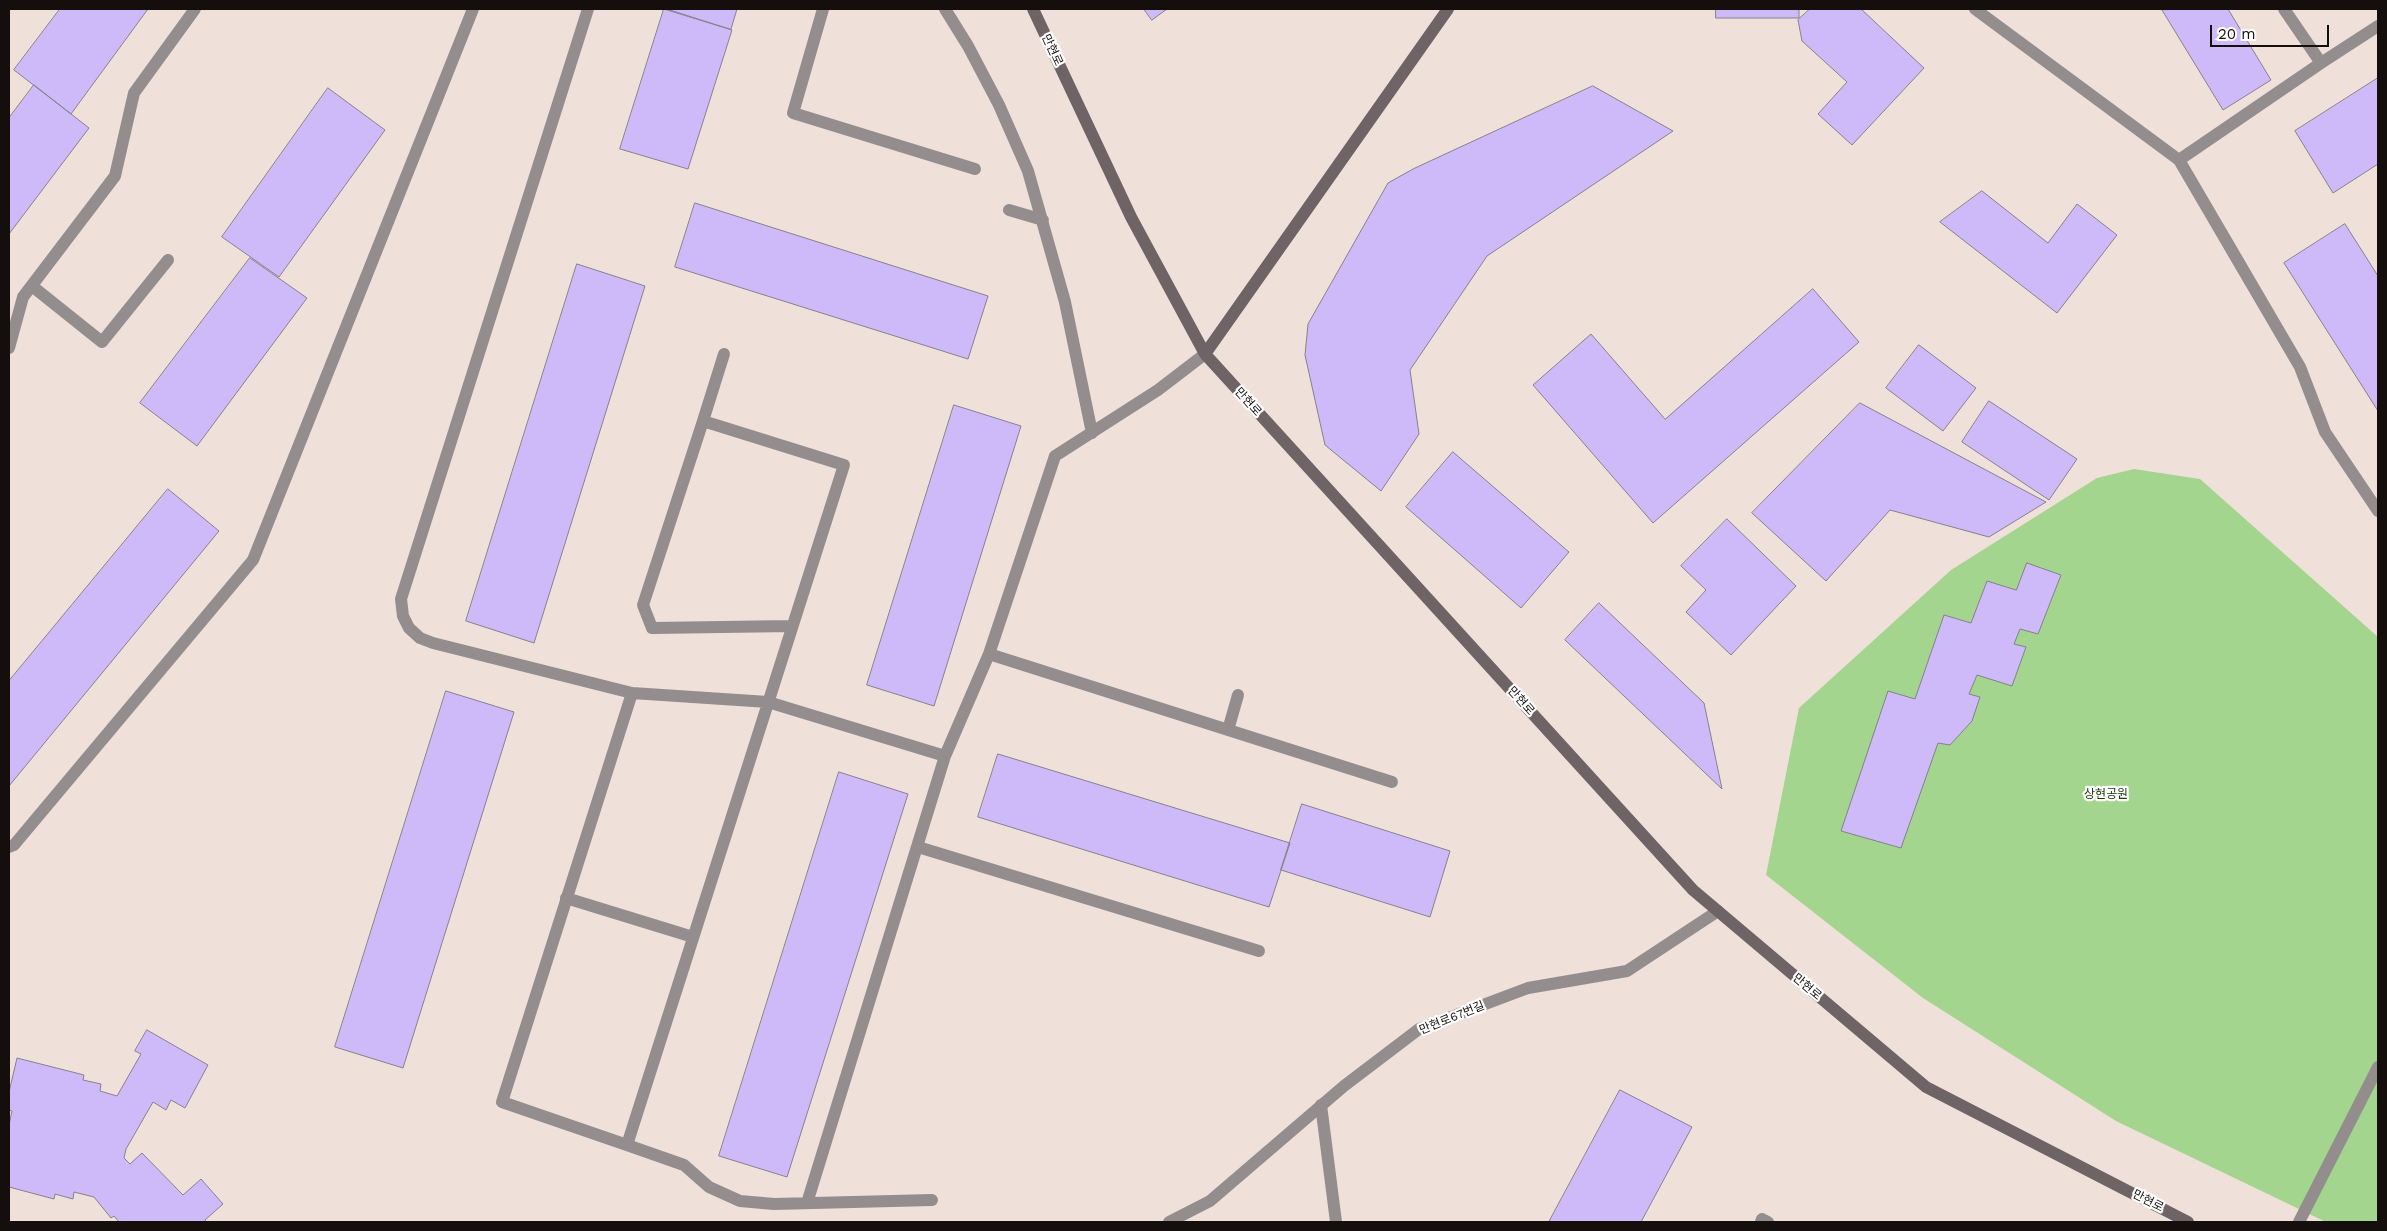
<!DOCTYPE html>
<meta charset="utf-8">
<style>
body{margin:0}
#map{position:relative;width:2387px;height:1231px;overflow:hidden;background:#f0e0da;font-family:"Work Sans",sans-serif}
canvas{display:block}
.frame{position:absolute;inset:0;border:10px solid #140f0d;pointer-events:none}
.scale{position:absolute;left:2210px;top:25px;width:119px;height:22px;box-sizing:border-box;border:2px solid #140f0d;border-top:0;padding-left:6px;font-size:15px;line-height:18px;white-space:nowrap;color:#140f0d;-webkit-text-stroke:4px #fff;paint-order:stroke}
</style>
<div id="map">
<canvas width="2387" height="1231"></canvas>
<div class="frame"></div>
<div class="scale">20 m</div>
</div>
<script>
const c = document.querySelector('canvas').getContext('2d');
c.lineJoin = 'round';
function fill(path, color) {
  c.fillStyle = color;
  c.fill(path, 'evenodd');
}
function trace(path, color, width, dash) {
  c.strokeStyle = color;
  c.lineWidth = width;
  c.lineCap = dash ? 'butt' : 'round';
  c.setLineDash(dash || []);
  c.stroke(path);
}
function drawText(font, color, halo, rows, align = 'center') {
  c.font = font + ' "Work Sans","Noto Sans KR",sans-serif';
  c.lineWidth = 4.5;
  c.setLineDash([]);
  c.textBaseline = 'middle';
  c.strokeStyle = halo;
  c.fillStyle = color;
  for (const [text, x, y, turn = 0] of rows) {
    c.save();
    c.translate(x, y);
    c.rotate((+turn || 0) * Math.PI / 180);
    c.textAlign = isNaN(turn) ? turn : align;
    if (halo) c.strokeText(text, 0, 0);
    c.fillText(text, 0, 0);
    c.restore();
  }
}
fill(new Path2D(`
 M2134,469l66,10 178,158v585h-52l-210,-101 -193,-123 -157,-123 33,-167 152,-138 146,-92z`), '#a3d58e');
const building = new Path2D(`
 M60,9h88l-77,105 -57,-44z
 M664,9l68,21 -44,139 -68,-20z
 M667,9h70l-6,20z
 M1144,9h23l-15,11z
 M1716,9h83v9h-83z
 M1810,9h51l63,59 -72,77 -34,-31 29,-32 -45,-41 -4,-21z
 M2228,9l43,71 -48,30 -61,-100z
 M2378,78v86l-45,29 -38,-62z
 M34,85l55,43 -80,106v-116z
 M1593,86l80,45 -186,125 -77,114 9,64 -38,57 -56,-46 -20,-90 3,-31 80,-141 25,-14z
 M328,88l57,42 -106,147 -57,-40z
 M1982,191l66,52 29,-39 40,31 -60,78 -117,-91z
 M695,203l293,93 -20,63 -293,-92z
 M2345,224l33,52v135l-94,-148z
 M250,258l57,40 -110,148 -57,-43z
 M577,264l68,22 -111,357 -68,-22z
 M1813,289l46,53 -206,181 -120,-138 58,-51 74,85z
 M1919,345l57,43 -33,43 -57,-43z
 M1989,401l88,58 -28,41 -87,-58z
 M1860,403l186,99 -57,35 -99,-27 -64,71 -74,-68z
 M954,405l67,21 -87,280 -67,-21z
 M1453,452l116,100 -48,56 -115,-101z
 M168,489l51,42 -210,255v-105z
 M1727,519l69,67 -65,69 -45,-43 20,-22 -25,-24z
 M2027,563l34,12 -23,59 -18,-5 -6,15 12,3 -14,39 -35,-11 -8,19 11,3 -8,24 -22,24 -12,-2 -37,105 -60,-17 47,-140 27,8 29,-84 27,8 16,-42 29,9z
 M1599,603l105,100 18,86 -157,-149z
 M446,691l68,21 -111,356 -68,-21z
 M998,754l292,89 -21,64 -291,-90z
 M839,772l69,22 -121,383 -68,-21z
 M1302,804l148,47 -20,66 -149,-47z
 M147,1030l61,35 -23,43 -14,-8 -5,10 -13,-8 -27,47 -2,9 6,6 12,-11 41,42 18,-16 22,25 -18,16 1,2h-87l-5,-6 -3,2 -17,-21 -20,-5 -1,7 -18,-5 -1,5 -45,-12v-62l3,-14 -3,-1v-18l8,-34 67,17 -1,5 18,4 -1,7 17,5 24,-42 -6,-3z
 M1620,1090l72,37 -51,95h-92z`);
fill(building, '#cebaf9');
trace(building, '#84818d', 1);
trace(new Path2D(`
 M588,9l-187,590 2,17 6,12 11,10 13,5 199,50 136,9 177,54 44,-102 66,-198 103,-66 47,-36
 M823,9l-30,104 182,56
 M945,9l23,37 31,59 29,66 37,131 27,131
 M1975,9l204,151 121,207 25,65 53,79
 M2284,9l37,54 57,-37
 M2179,160l142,-97
 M1009,210l34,10
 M32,286l70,56 66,-82
 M9,348l14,-51 92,-121 19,-83 61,-84
 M703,421l21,-67
 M989,654l403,128
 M632,693l-130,409 125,43 217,-680 -141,-44 -60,184 9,23 140,-2
 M1228,730l10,-35
 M9,847l5,-2 239,-285 220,-551
 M918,847l341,104
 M566,898l127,39
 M1321,1105l15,117
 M627,1145l57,20 25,22 31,14 34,3 158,-4
 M807,1203l138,-447
 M1761,1222l1,-3 6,3
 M2299,1222l79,-155`), '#948d8e', 12);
trace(new Path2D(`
 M1169,1222l41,-21 134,-115 75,-57 109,-41 99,-17 91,-60`), '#948d8e', 12);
trace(new Path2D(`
 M1033,9l98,208 74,137 488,536 233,197 262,135
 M1205,354l243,-345`), '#6e6465', 12);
drawText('12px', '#140f0d', '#fff', [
 ["만현로",1052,50,65],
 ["만현로",1248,402,48],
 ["만현로",1521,701,48],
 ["만현로",1807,987,40],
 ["만현로67번길",1452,1018,-22],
 ["만현로",2148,1201,27]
]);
drawText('12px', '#193a07', '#fff', [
 ["상현공원",2106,794]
]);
</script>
